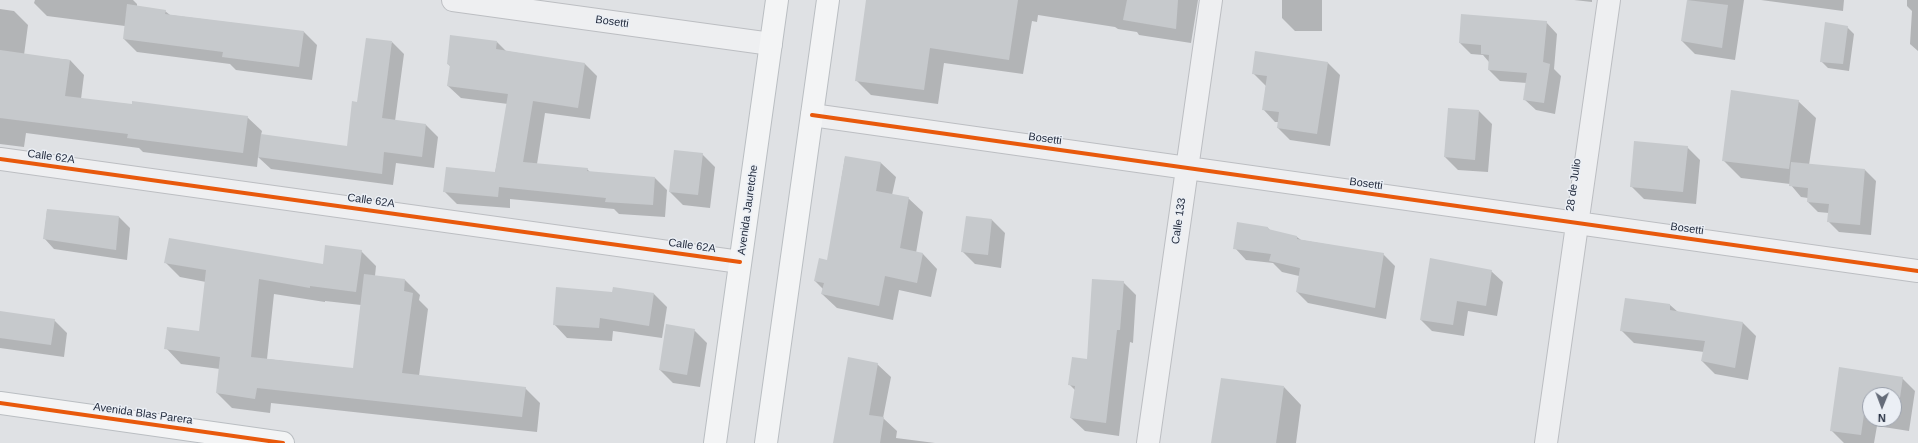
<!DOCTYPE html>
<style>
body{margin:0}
#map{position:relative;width:1918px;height:443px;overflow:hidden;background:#dfe1e4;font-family:Arial,sans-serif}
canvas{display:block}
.north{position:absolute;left:1862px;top:387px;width:40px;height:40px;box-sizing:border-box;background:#ebeff5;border:1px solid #9ba1ac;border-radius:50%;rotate:181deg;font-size:11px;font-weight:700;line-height:16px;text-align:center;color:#242d3f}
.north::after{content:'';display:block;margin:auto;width:14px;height:18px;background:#656c79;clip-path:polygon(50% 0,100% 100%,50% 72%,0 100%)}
</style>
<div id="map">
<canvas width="1918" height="443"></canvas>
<div class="north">N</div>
</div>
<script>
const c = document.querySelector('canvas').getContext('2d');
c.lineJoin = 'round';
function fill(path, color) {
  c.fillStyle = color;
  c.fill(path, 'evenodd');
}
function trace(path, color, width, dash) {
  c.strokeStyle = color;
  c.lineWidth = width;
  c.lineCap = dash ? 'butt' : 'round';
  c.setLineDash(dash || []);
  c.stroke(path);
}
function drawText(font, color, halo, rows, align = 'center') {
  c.font = font + ' Arial,sans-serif';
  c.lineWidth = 3;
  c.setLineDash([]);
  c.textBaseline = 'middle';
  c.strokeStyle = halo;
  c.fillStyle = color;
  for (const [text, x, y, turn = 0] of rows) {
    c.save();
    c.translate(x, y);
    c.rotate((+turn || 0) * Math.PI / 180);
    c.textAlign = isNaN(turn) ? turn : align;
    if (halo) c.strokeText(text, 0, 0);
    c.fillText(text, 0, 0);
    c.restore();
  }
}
fill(new Path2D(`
 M35,0h98l4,4v3l28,4 5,4 134,17 13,13 -5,35 -76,-10 -6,-6 -93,-12 -13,-13 1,-13 -78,-10 -13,-13z
 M867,0h331l-7,43 -52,-8 -2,-3 -19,-3 -3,-2 -77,-12 -1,7 -5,-1 -9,53 -79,-11 -6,41 -67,-9 -15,-15z
 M1282,0h40v31h-27l-13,-13z
 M1574,0h18v2z
 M1688,0h56l-9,60 -40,-6 -13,-13z
 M1761,0h83l-1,11z
 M1907,0h11v51l-8,-7 2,-33 -5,-5z
 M0,9l14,2 14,14 -4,30 46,5 14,15 -3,24 166,18 15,14 -1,4 87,12 10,-44 34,-61 12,12 -9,67 31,4 12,12 -4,31 -38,-5 -3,22 -122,-16 -13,-12 -1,10 -114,-15 -4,-4 -113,-15 -2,14 -24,-3z
 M1546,22l11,12 -3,35 7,7 -6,38 -19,-4 -12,-11 3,-16 -27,-2 -11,-11v-8l-6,-7 -12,-1 -11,-11z
 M1847,27l7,7 -5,37 -21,-3 -7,-7z
 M497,42l9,9 79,13 12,12 -7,43 -45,-6 -8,51 50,5 4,4 64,5 12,12 -2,27 -46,-3 -5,-5 -104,-10v9l-53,-4 -13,-13 51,-18 13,-69 -47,-6 -13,-12 3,-19 -3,-3z
 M1328,63l12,12 -10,71 -40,-6 -12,-12 1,-6h-4l-12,-13 3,-23 -13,-13z
 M1798,101l18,17 -7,47 56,5 11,11 -5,54 -32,-3 -11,-11 1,-8 -11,-1 -10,-10v-4l-7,-1 -11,-13 -49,-6 -18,-18z
 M1479,111l13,13 -4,48 -30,-2 -13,-13z
 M1687,147l13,13 -4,44 -52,-5 -13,-13z
 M702,154l13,13 -5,41 -27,-3 -13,-13z
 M845,157l36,6 15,14 -4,18 16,3 15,14 -7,41 7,1 14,15 -6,28 -32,-7 -6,30 -56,-12 -15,-14 1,-5 -8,-8 13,-20z
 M47,210l72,7 11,11 -3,32 -73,-11 -10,-11z
 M967,217l25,3 13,13 -4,35 -26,-4 -13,-13z
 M1268,228l3,3 26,6 4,3 82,14 12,12 -9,53 -78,-16 -11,-11 2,-16 -17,-4 -9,-9 -27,-3 -11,-12z
 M361,251l15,15 -1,10 30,4 15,15 -1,5 9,9 -9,67 106,12 15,15 -3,29 -266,-29 -1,10 -38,-5 -15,-15 3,-24 -39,-5 -15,-16 34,-15 6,-51 -26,-5 -15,-15 159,4zM274,294l51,8v-1l36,4 -7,64 -87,-10z
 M1491,271l12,11 -6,34 -29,-5 -4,25 -32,-5 -11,-11z
 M1123,282l13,13 -3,48 -3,-1 -11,94 -34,-5 -14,-13 4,-28 -5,-5 18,-25z
 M613,293l41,1 13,13 -5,31 -49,-7 -1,10 -45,-3 -13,-14z
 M1670,305l8,7 65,11 13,13 -8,44 -33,-6 -13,-13 2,-9 -70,-9 -13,-13z
 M0,312l54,8 13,13 -3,24 -64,-9z
 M694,330l13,13 -7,44 -27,-4 -13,-13z
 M877,364l14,13 -8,41 14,13 -1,7 39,5h-101z
 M1840,368l62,10 13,13 -6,40 -32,-5 -3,17h-30l-13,-13zM1870,395h24v24h-24z
 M1284,387l17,18 -5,38h-84z`), '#0003');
fill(new Path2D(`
 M866,0h152l-9,60 -79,-12 -6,42 -69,-9z
 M1127,0h51l-2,29 -53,-9z
 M1687,0l41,5 -6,43 -41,-7z
 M127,4l39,6 -1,4 139,17 -5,36 -77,-10 1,-5 -100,-13z
 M1461,14l86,7 -4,41 7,2 -6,39 -21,-3 4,-27 -39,-3 1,-15 -8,-1v-9l-22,-2z
 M1825,22l23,4 -5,38 -23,-2z
 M450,35l47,6 -1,8 89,14 -7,45 -45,-7 -10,61 65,6 -1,3 68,6 -2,28 -48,-3 1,-4 -107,-11 -1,10 -55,-5 3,-25 49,5 13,-78 -61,-8 3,-21 -3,-1z
 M366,38l26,3 -10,77 44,6 -4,33 -38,-5 -2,22 -124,-17 3,-23 86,12 5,-45 5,1z
 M0,50l70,10 -5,36 67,8v-3l116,15 -5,37 -116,-15 1,-4 -128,-16z
 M1255,51l73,11 -11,72 -40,-6 2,-16 -17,-2 5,-34 -15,-2z
 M1731,90l68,10 -10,69 -67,-8z
 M1448,108l31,2 -4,50 -31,-3z
 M1634,141l54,5 -5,46 -53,-5z
 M674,150l29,3 -5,42 -29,-3z
 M845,156l36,6 -5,29 33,6 -9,51 23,5 -6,30 -32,-7 -6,30 -58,-12 3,-11 -10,-2 5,-23 8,2z
 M1791,162l74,7 -5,56 -33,-3 2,-18 -22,-2 1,-14 -19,-2z
 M47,209l72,7 -3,34 -73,-11z
 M966,216l26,3 -4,36 -27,-3z
 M1237,222l31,5v2l29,7v3l87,14 -9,55 -79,-16 4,-24 -31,-7 2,-7 -38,-5z
 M169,238l154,26 2,-19 37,5 -6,42 -46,-6v2l-51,-9 -8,78 102,11 11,-94 41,5 -1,12 9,2 -11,80 124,14 -4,30 -265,-29 -2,11 -39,-6 4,-36 -56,-8 3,-22 32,4 7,-61 -42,-7z
 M1430,258l62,12 -6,36 -29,-5 -4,24 -33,-5z
 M1092,279l32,2 -4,49h-3l-11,93 -36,-5 5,-32 -7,-1 4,-28 15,2z
 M556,287l56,5 1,-5 41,6 -5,33 -49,-8 -1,10 -46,-3z
 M1625,298l45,6v6l73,12 -8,46 -34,-7 4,-20 -85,-10z
 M0,311l55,8 -4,26 -51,-7z
 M666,324l29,5 -8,46 -28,-5z
 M848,357l30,6 -9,52 15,2 -4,26h-47z
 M1839,367l64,10 -6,41h-3v-23h-24v19h-6l-3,21 -31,-4z
 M1221,378l63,8 -8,57h-65z`), '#c6c9cc');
const street = new Path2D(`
 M453,0l318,44
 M812,115l1106,156
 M0,159l740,103
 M1148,443l63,-443
 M1546,443l63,-443`);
const primary = new Path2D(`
 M0,403l283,40
 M715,443l62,-443
 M766,443l62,-443`);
trace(street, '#bcbec2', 24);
trace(primary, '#babec2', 24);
trace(street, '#eeeff1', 22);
trace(primary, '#f3f4f5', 22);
trace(new Path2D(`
 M812,115l1106,156
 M0,159l740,103
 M0,403l283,40`), '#e8590c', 4);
drawText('11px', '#242d3f', '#ebeff5', [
 ["Bosetti",612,22,8],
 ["Bosetti",1045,139,8],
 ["Calle 62A",51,157,8],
 ["Bosetti",1366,184,8],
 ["28 de Julio",1574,185,-82],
 ["Calle 62A",371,201,8],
 ["Avenida Jauretche",748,210,-82],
 ["Calle 133",1179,221,-82],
 ["Bosetti",1687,229,8],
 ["Calle 62A",692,246,8],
 ["Avenida Blas Parera",143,414,8]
]);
</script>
